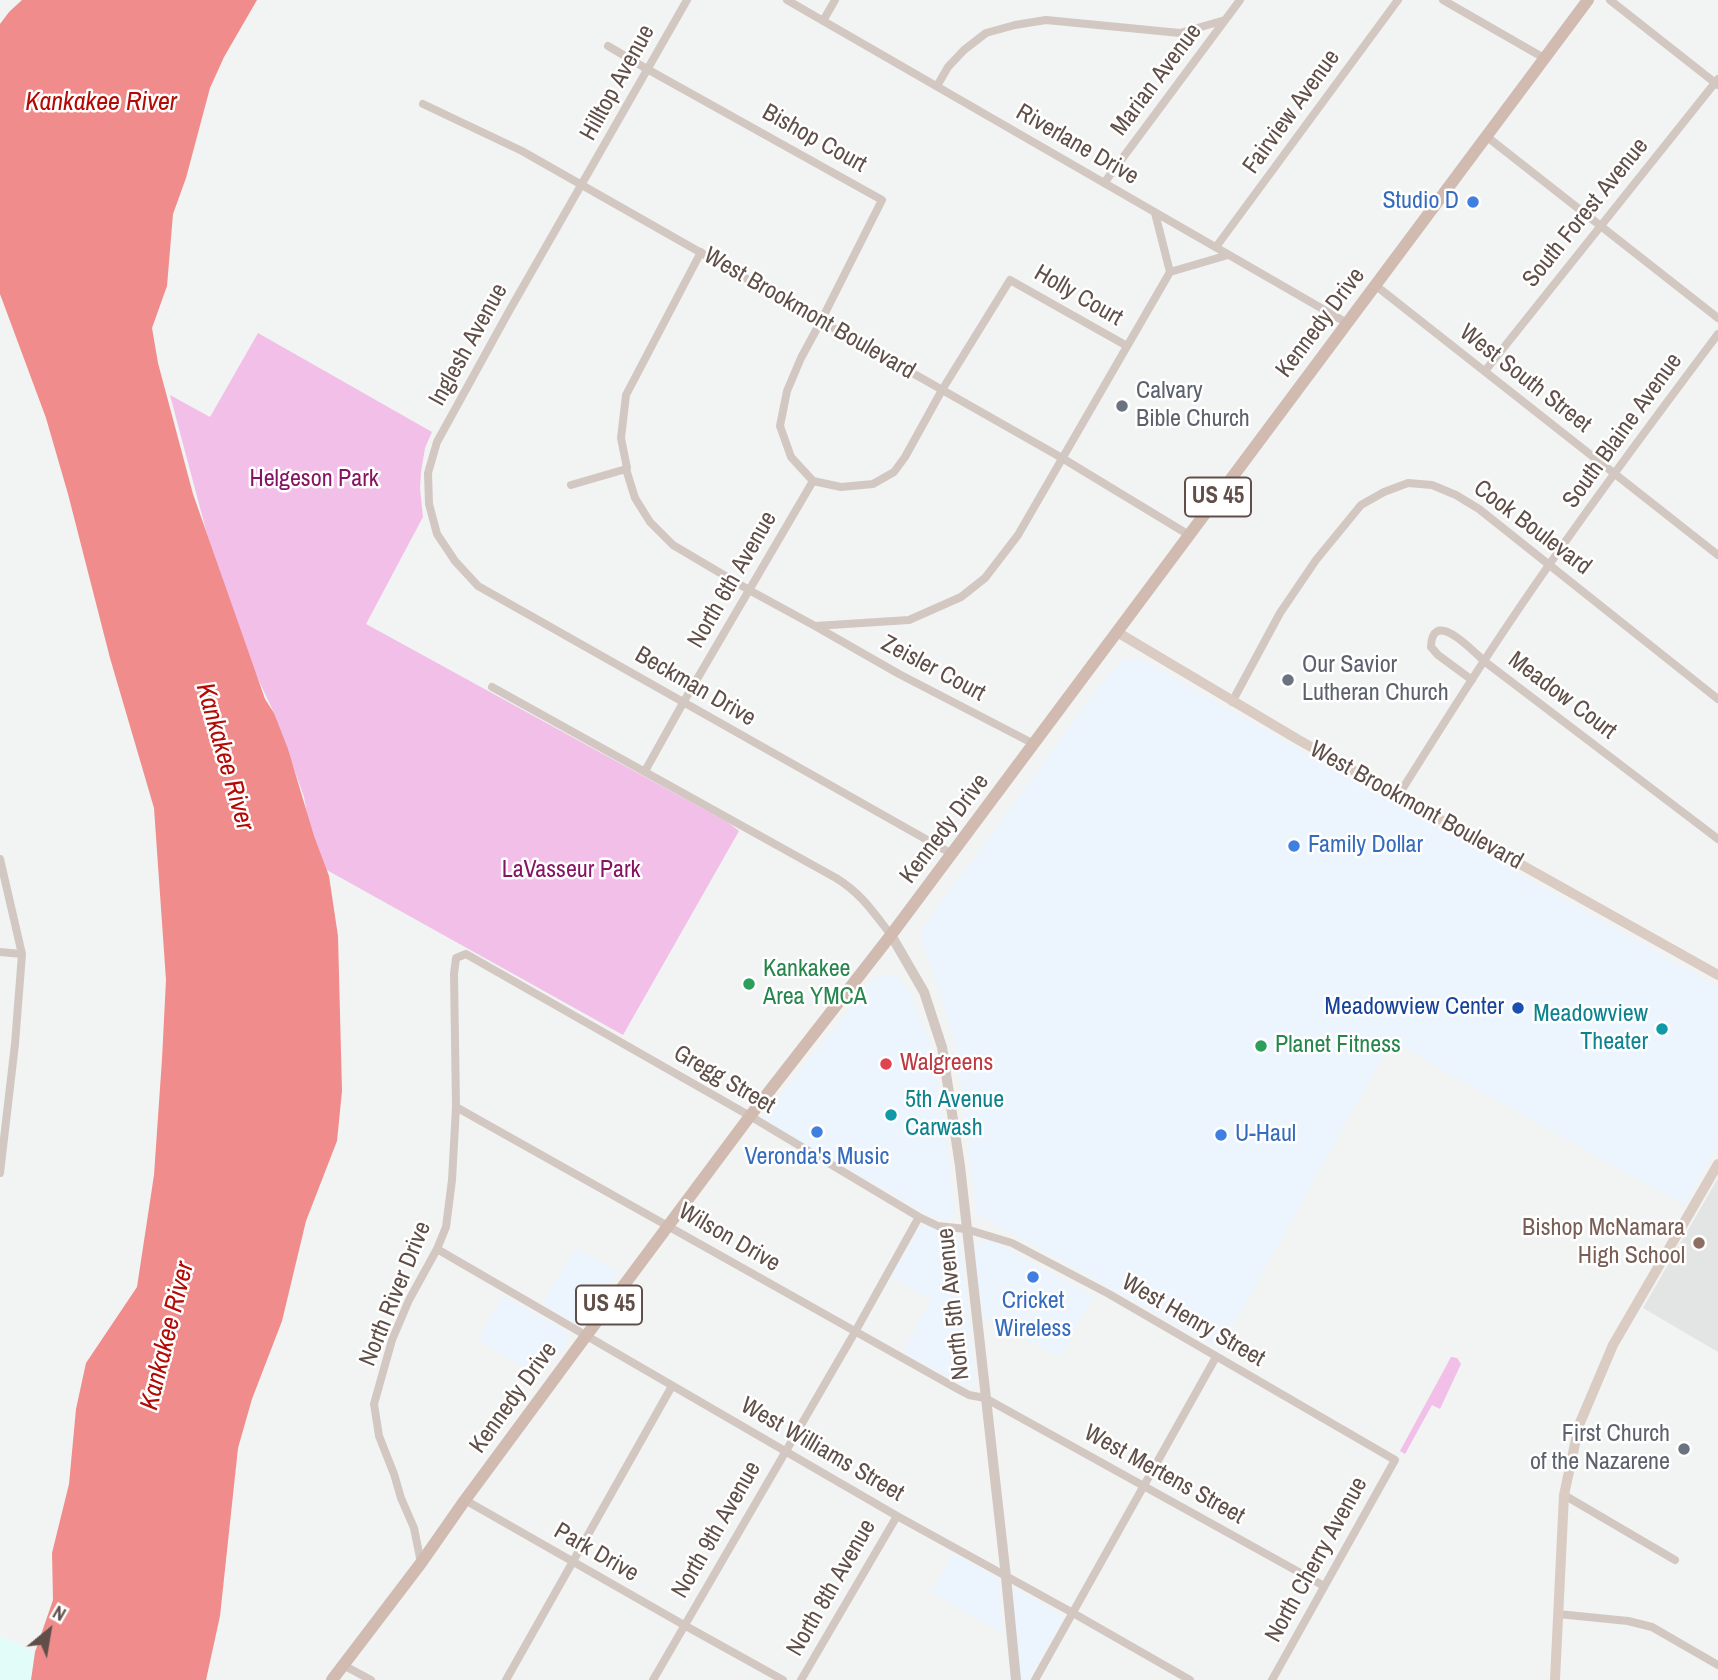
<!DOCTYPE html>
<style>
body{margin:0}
#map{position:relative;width:1718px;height:1680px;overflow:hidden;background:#f1f4f3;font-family:"Archivo Narrow",sans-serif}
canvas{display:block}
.north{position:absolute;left:14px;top:1596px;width:70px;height:70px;-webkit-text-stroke:5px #fff;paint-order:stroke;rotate:30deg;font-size:19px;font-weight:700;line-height:28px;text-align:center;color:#604f48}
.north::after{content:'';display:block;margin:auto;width:24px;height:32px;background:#604f48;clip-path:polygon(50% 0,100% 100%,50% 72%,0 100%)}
</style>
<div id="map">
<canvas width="1718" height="1680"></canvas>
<div class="north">N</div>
</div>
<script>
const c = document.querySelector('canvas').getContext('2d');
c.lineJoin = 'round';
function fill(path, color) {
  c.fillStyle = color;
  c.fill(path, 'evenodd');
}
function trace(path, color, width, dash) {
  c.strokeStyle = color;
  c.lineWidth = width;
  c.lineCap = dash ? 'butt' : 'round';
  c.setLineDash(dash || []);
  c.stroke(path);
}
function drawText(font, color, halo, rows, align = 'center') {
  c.font = font + ' "Archivo Narrow",sans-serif';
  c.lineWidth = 5;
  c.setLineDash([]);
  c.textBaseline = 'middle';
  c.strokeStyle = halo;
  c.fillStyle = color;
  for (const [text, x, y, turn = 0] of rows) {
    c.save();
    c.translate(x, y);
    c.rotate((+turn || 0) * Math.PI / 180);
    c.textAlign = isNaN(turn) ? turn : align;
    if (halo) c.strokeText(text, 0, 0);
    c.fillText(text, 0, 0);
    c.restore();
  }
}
fill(new Path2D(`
 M1125,660h17l576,327v158l-34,60 -293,-164 -171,308 -243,-135 -21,-168 -36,-115 190,-259z
 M888,974l10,3 11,15 20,48 16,90 9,82 -3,7 -7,1 -20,-8 -157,-90 -2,-3 -1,-3 3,-5 106,-131 8,-5z
 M922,1224l27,7 6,3 5,8 15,136 -5,7 -4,1 -5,-2 -58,-33 28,-51 -40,-24z
 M988,1240l13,5 92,52 -33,60 -69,-38 -9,-3 -8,-63 5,-10z
 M575,1248l44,24 -38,51 -3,1 -36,-20z
 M503,1296l61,34 3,4 1,6 -3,5 -25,31 -63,-36z
 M954,1553l44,26 5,54 -72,-41z
 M1016,1590l4,1 44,26 -35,63h-9l-8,-86z`), '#ecf4fd');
fill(new Path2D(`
 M1718,1178v174l-75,-44z`), '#e3e5e4');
fill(new Path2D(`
 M0,1636l35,16 -4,28h-31z`), '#e2fcfa');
fill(new Path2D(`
 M258,333l174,99 -7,16 -4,24 -1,16 3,29 -57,107 363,199 10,8 -116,204 -307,-171 -12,-67 -30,-84 -22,-47 -45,-132 -37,-139 40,22z
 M1451,1357l6,1 4,6 -21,45 -8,-4 -27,49 -5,-3z`), '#f2bfe8');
fill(new Path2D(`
 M22,0h235l-33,57 -14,31 -24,90 -13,36 -6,72 -15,42 6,35 35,131 72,205 9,14 14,36 26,87 15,40 9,60 4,155 -5,50 -31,80 -24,100 -30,78 -14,49 -18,168 -14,64h-175l4,-28 18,-52 -1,-47 17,-69 7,-75 10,-46 51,-76 17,-112 8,-116 4,-79 -12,-172 -44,-150 -42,-164 -22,-76 -46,-124v-270l9,-12z`), '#f08c8b');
trace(new Path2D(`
 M687,0l-179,313 -71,129 -9,31 1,31 8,30 18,27 23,25 474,268
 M787,0l560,323
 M1443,0l101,58
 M1610,0l108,85
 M823,21l12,-21
 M608,46l39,23 235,131 -61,121 -20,37 -14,33 -7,35 11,31 22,24
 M937,86l11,-19 16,-17 22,-17 29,-8 31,-5 134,13 45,-13
 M423,104l99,47 540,307 127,77
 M1486,136l232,182
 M1104,183l136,-183
 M1216,247l182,-247
 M701,252l-75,143 -5,43 6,30 -1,1 9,29 15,24 23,23 76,45 66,36 94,-6 52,-23 24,-19 33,-43 152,-263 -15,-59
 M1170,272l58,-17
 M1375,285l343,270
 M1485,371l233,-292
 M813,481l28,6 32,-3 21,-12 11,-15 37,-67 68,-110 117,66
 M571,485l55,-16
 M815,626l84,48 135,70
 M1472,680l-34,-25 -7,-8c1,-40 42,4 53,14l234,178
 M492,687l344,191c26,16 37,34 55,57
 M1232,702l48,-89 36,-53 45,-55 23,-13 24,-9 24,2 24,10 23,14 239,190
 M645,771l38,-68 130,-222
 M1398,796c49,-78 98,-156 151,-231 54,-78 112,-155 169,-231
 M0,859l22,95 -7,90 -15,129
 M0,952l22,2
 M456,1107l500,281 13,7 16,3 339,188
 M437,1249l460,267 176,97 117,67
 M1564,1495l111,65
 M465,1500l219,125 99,55
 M421,1563l-7,-35 -13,-30 -7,-24 -15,-38 -5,-32 18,-64 17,-40 28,-51 9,-22 6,-47 4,-73 -2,-133 2,-16 10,-4 284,162 169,101 19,9 28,3 46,14 97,51 286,166 -123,220
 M1558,1614l70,7 24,6 66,38
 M343,1665l28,15
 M506,1680l166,-294
 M653,1680l202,-348 64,-115
 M801,1680l96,-164
 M1035,1680l181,-323`), '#d3c7c2', 8);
trace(new Path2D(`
 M891,935l33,57 18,55 18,119 46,411 10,103`), '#d3c7c2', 10);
trace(new Path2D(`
 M1117,632l180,107 421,236
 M1555,1680l9,-185 15,-70 34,-80 105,-181`), '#dacbc3', 10);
trace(new Path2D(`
 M332,1680l89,-117 44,-63 121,-164 164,-220 141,-181 697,-935`), '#d1bab0', 12);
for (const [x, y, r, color] of [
 [1473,202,7,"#3f7fe0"],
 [1122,406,7,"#6b7280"],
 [1288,680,7,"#6b7280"],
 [1294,846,7,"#3f7fe0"],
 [749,984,7,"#2e9e5b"],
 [1518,1008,7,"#1a4fb4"],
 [1662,1029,7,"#0f9aa8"],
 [1261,1046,7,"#2e9e5b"],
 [886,1064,7,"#e0444e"],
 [891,1115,7,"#0f9aa8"],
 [817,1132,7,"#3f7fe0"],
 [1221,1135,7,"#3f7fe0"],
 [1699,1243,7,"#8d6e63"],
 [1033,1277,7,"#3f7fe0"],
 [1684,1449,7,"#6b7280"]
]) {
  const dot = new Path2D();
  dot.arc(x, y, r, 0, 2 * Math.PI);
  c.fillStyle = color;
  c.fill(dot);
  trace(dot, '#fff', 2.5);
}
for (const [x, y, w] of [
 [1218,497,66],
 [609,1305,66]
]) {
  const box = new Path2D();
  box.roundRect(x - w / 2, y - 19.5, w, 39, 5);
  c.fillStyle = '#fff';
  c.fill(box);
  trace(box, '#604f48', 2);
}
drawText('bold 23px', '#604f48', null, [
 ["US 45",1218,497],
 ["US 45",609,1305]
]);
drawText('24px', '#604f48', '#fff', [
 ["Marian Avenue",1157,80,-53],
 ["Hilltop Avenue",618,83,-61],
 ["Fairview Avenue",1292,112,-54],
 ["Bishop Court",814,139,29],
 ["Riverlane Drive",1077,145,30],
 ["South Forest Avenue",1586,213,-51],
 ["Holly Court",1078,296,30],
 ["West Brookmont Boulevard",809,314,30],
 ["Kennedy Drive",1321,323,-53],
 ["Inglesh Avenue",469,345,-61],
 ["West South Street",1525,379,38],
 ["South Blaine Avenue",1623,431,-54],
 ["Cook Boulevard",1532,528,37],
 ["North 6th Avenue",733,580,-60],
 ["Zeisler Court",933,669,28],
 ["Beckman Drive",695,687,30],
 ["Meadow Court",1562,696,37],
 ["West Brookmont Boulevard",1416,806,29],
 ["Kennedy Drive",945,829,-53],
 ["Gregg Street",724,1080,30],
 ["Wilson Drive",729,1238,30],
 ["North River Drive",396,1294,-68],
 ["North 5th Avenue",954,1304,-96],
 ["West Henry Street",1193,1321,30],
 ["Kennedy Drive",514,1398,-54],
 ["West Williams Street",822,1450,30],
 ["West Mertens Street",1164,1475,29],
 ["North 9th Avenue",717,1530,-60],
 ["Park Drive",596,1553,30],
 ["North Cherry Avenue",1317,1560,-61],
 ["North 8th Avenue",832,1588,-60]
]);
drawText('24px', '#366cbe', '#fff', [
 ["Studio D",1459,202,"right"],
 ["Family Dollar",1308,846],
 ["U-Haul",1235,1135],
 ["Veronda's Music",817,1158,"center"],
 ["Cricket",1033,1302,"center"],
 ["Wireless",1033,1330,"center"]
], 'left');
drawText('24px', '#5b616d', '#fff', [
 ["Calvary",1136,392],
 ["Bible Church",1136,420],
 ["Our Savior",1302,666],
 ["Lutheran Church",1302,694],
 ["First Church",1670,1435,"right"],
 ["of the Nazarene",1670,1463,"right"]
], 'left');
drawText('24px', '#861463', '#fff', [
 ["Helgeson Park",314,480],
 ["LaVasseur Park",571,871]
]);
drawText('24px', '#27864d', '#fff', [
 ["Kankakee",763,970],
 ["Area YMCA",763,998],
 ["Planet Fitness",1275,1046]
], 'left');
drawText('24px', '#164399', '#fff', [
 ["Meadowview Center",1504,1008]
], 'right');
drawText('24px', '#0d838f', '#fff', [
 ["Meadowview",1648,1015],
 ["Theater",1648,1043],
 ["5th Avenue",905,1101,"left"],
 ["Carwash",905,1129,"left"]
], 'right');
drawText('24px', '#be3a42', '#fff', [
 ["Walgreens",900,1064]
], 'left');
drawText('24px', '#785e54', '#fff', [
 ["Bishop McNamara",1685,1229],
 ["High School",1685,1257]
], 'right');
drawText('italic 26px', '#b40a06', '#fff', [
 ["Kankakee River",101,103],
 ["Kankakee River",224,757,74],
 ["Kankakee River",168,1336,-76]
]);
</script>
